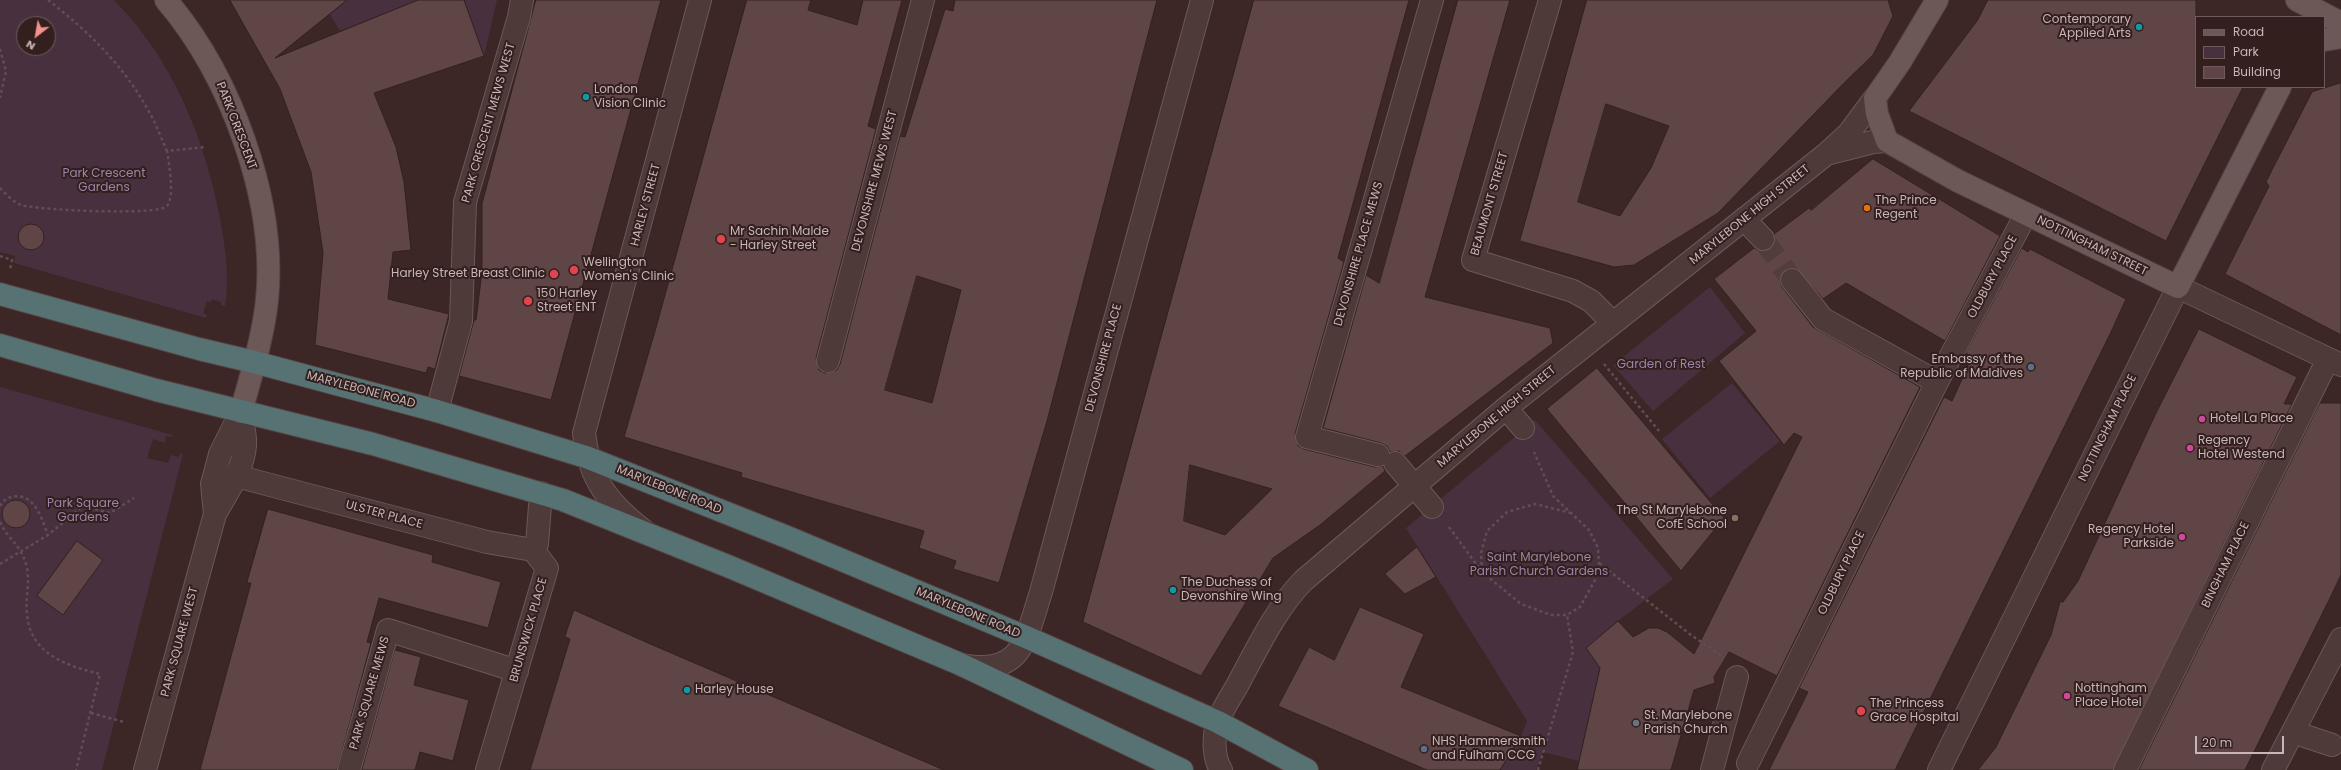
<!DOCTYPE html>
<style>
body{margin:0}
#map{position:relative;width:2341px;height:770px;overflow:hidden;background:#3d2626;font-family:Poppins,sans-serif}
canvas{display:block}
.legend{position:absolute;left:2195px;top:16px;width:130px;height:72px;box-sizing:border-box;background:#331f1e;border:1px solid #6f5b5b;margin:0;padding:5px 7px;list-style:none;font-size:12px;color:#c8b6b6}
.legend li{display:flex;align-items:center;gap:8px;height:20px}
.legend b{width:20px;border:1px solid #6f5b5b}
.north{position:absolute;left:16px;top:16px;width:40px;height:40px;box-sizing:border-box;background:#331f1e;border:1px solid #6f5b5b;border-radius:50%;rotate:211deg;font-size:11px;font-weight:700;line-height:16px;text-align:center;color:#c8b6b6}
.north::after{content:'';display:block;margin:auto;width:14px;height:18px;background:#f39390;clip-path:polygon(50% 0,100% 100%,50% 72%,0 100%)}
.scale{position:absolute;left:2195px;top:736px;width:89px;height:18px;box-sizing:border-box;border:2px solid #c8b6b6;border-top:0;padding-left:5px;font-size:12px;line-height:14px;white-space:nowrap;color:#c8b6b6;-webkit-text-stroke:3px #331f1e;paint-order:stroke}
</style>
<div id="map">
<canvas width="2341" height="770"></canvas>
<ul class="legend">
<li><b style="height:5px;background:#6d5858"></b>Road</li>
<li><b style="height:11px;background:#48303e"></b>Park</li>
<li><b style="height:11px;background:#5f4545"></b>Building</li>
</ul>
<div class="north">N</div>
<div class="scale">20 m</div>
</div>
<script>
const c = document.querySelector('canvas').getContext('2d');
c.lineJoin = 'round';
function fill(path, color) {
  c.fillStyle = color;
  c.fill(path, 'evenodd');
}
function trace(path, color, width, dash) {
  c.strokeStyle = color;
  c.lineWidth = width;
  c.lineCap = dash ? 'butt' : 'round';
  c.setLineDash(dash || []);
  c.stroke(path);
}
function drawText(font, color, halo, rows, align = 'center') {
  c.font = font + ' Poppins,sans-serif';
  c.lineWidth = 4;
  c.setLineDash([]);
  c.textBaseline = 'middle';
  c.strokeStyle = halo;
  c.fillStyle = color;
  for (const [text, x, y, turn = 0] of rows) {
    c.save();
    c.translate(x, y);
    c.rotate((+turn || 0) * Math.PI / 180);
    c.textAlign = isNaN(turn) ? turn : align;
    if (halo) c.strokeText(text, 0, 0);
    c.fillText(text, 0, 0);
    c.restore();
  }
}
fill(new Path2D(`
 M0,0h114c59,60 90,137 106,218 5,29 10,59 5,88l-4,-1v-3l-9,-3 -1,3 -4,-1 -4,12 4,2 -1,3 -192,-55 1,-7 -15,-4zM24,24h24v24h-24z
 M347,0h71l-78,31 -10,-17z
 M464,0h33l-13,56z
 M1710,287l35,46 -92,78 -40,-46z
 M1732,383l48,58 -70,57 -48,-59z
 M0,387l173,48 -1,2 -6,-1 -1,7 -12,-4 -6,19 21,5 3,-8 8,2 1,-4 3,1 -81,316h-102z
 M1535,420l138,159 -55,42 -32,27 14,20 -21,93 -36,-9 -7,18h-36l21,-34 6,-15 -121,-193z`), '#48303e');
const building = new Path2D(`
 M230,0h117l-72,58 143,-58h46l20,56 -110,37 22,54 8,35 7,68 -18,2 -5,47 61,15 -14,55 -7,-2 -2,6 -111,-28 8,-92 -12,-81 -31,-83z
 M536,0h125l-110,400 -92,-24 15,-56h2l6,-49v-67z
 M747,0h64l-3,10 49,15 6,-25h39l-34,126 8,3 -60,229 3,12 6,3 12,-3 3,-6 60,-228 5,1 40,-128 8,2 2,-11h202l-110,421 -48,162 -46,-14 3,-8 -37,-13 5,-17 -183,-54 1,-4 -118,-36 31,-106zM917,276l44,14 -29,113 -47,-13z
 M1254,0h155l-71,258 6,4 -49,172 3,12 6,3 71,18 8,-1 2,5 -65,54 -47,33 -72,118 -118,-54zM1190,465l82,24 -47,46 -41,-14z
 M1458,0h52l-85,297 125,31 3,15 -148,113 -6,-5 -9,1 -3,-6 -6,-3 -58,-15 43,-153 13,8z
 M1587,0h301l5,16 -20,39 -28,27 -127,131 -84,52 -20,2 -94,-26zM1606,104l63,22 -18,42 -31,48 -42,-14z
 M1988,0h208v87h47l-77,154 -257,-130 68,-90z
 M2341,83v252l-116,-61 44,-88 -3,-4 8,-16 38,-74z
 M1873,159l127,77 -55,105 -99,-58 -23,16 -26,-30 -7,-1 -6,2 -4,11 2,6 31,40 107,60 -143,289 -48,-24 -15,25 1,6 -21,7 -23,80h-94l23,-102 -14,-20 32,-27 15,16 16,-9h9l9,4 27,22 108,-217 -8,-4 -10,12 -65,-84 37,-30 -42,-52 40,-31 6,3 11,-3 4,-6 -1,-8 35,-26 2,2z
 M18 237a13 13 0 1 1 26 0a13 13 0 1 1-26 0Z
 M2022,248l6,4 2,-3 96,50 -15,33 -216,438h-126l39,-78 -9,-4 145,-291 8,4 20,-44 -6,-4z
 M2199,329l98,48 -13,27h8l-179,366h-135l18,-23 55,-112 9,-33h3l15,-21 78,-168z
 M1597,368l127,150 -43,53 -134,-162z
 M2320,403h21v172l-11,23 -85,172h-106z
 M2 514a14 14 0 1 1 28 0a14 14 0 1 1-28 0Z
 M268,509l165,46 -1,7 69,20 -13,46 -109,-30 -12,44 4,1 -34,127h-137l51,-187h-4z
 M77,541l26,19 -40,55 -26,-19z
 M1417,547l19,30 -31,17 -20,-20z
 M1360,607l64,27 -23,53 120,49 -21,34h-73l-149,-64 31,-59 25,13z
 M574,610l74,33 296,127h-414l40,-131 -5,-2z
 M395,650l26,7 -7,28 55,15 -16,61 -33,-9 -5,18h-53z`);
fill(building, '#5f4545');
trace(building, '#352120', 1);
trace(new Path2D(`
 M1763,239l29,41`), '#523c3c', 22, [22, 11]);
const minor = new Path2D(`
 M1550,0l-77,260 100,31 18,10 22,22
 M1830,153l43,-11 14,-1
 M1744,219l19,20
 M1792,280l31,39 114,63
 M828,361l95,-361
 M1506,408l17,20
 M437,411l24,-90 4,-119 54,-185 3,-17
 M1378,455l-71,-18 125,-437
 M1395,463l37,44
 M236,476l251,66 46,8
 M215,514l-3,-30 8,-30 21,-42
 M644,531c-36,-28 -55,-52 -60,-98l116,-433
 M533,550l4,-6 4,-51
 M962,665c61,12 64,-27 79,-73l161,-592
 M2293,732l39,13
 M1748,763l189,-381 89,-168
 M145,770l70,-256c12,-21 28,-44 30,-68 1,-11 -3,-24 -4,-34
 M349,770l39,-140 129,41
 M487,770l60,-202 -14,-18
 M1221,770c-8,-13 -8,-34 -3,-48 4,-13 13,-25 20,-38 19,-35 37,-74 65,-103l203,-173 319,-253 24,-22 26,-35
 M1712,770l25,-93
 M1939,770l239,-483 163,78
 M2125,770l203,-411
 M2273,770l68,-131`);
const major = new Path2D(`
 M166,0c64,75 111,200 101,300 -4,38 -16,75 -26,112
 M1937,0l-37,62 -25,36 2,16 10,27 71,40 220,106 102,-200
 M2297,0l44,23
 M2324,40l17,-3`);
const highway = new Path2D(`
 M0,294l199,55 55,13 183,49 149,46 201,80 239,100 192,85 89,48
 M0,345l156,45 217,54 190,56 167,67 230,97 222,106`);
trace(minor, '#6b5857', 24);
trace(major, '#574343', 24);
trace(highway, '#554241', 24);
trace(new Path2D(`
 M48,0c40,31 76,66 100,110 8,13 13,28 19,41
 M0,49l6,22 -6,27
 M0,188c6,6 13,14 21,17 16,5 138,11 146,1 8,-10 2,-42 0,-55l39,-4
 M0,256l12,4 -2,10
 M1604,364l55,67
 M0,506c6,-12 23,-13 32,-3 8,8 12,22 16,32
 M0,522c8,18 22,23 27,46 3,16 -2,30 0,46 3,40 40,52 73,60l-24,96
 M1449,527l33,45 39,32 30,11h16l13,-8 15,-27 4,-17 -1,-15 -9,-18 -36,-34 -19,-44
 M1599,563l92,72 31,21
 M0,564l48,-29 35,-29 27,7 24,-15
 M1482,571l-1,-18 6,-22 20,-19 28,-8 36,9
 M91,713l33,9
 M1538,770l35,-118 -6,-37`), '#624d57', 2.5, [3, 3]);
trace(minor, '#4e3a39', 22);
trace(major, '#6d5858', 22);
trace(highway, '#577273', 22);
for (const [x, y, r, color] of [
 [2139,27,4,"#0f9aa8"],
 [586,97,4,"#0f9aa8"],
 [1867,208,4,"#e8710a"],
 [721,239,5,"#e0444e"],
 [574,270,5,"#e0444e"],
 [554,274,5,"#e0444e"],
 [528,301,5,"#e0444e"],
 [2031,367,4,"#5c6f8a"],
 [2202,419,4,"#d1479c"],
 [2190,448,4,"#d1479c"],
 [1735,518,4,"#8d6e63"],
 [2182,537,4,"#d1479c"],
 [1173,590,4,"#0f9aa8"],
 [687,690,4,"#0f9aa8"],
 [2067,696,4,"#d1479c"],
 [1861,711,5,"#e0444e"],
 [1636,723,4,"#6b7280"],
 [1424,749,4,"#5c6f8a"]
]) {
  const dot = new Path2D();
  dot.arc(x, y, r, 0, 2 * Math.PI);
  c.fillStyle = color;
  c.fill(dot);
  trace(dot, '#331f1e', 1.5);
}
drawText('12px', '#c8b6b6', '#331f1e', [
 ["Contemporary",2131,20,"right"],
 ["Applied Arts",2131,34,"right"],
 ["London",594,90],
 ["Vision Clinic",594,104],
 ["The Prince",1875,201],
 ["Regent",1875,215],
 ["Mr Sachin Malde",730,232],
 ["- Harley Street",730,246],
 ["Wellington",583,263],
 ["Women's Clinic",583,277],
 ["Harley Street Breast Clinic",545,274,"right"],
 ["150 Harley",537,294],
 ["Street ENT",537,308],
 ["Embassy of the",2023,360,"right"],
 ["Republic of Maldives",2023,374,"right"],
 ["Hotel La Place",2210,419],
 ["Regency",2198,441],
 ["Hotel Westend",2198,455],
 ["The St Marylebone",1727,511,"right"],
 ["CofE School",1727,525,"right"],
 ["Regency Hotel",2174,530,"right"],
 ["Parkside",2174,544,"right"],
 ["The Duchess of",1181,583],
 ["Devonshire Wing",1181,597],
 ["Nottingham",2075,689],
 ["Place Hotel",2075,703],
 ["Harley House",695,690],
 ["The Princess",1870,704],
 ["Grace Hospital",1870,718],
 ["St. Marylebone",1644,716],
 ["Parish Church",1644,730],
 ["NHS Hammersmith",1432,742],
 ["and Fulham CCG",1432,756]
], 'left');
drawText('12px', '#c8b6b6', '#331f1e', [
 ["PARK CRESCENT MEWS WEST",489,123,-74],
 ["PARK CRESCENT",236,126,69],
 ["DEVONSHIRE MEWS WEST",875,181,-75],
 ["BEAUMONT STREET",1490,204,-74],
 ["HARLEY STREET",646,205,-75],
 ["MARYLEBONE HIGH STREET",1750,215,-39],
 ["NOTTINGHAM STREET",2092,246,26],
 ["DEVONSHIRE PLACE MEWS",1359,254,-74],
 ["OLDBURY PLACE",1993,277,-62],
 ["DEVONSHIRE PLACE",1104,358,-75],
 ["MARYLEBONE ROAD",361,390,15],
 ["MARYLEBONE HIGH STREET",1497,417,-40],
 ["NOTTINGHAM PLACE",2108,428,-64],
 ["MARYLEBONE ROAD",669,490,22],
 ["ULSTER PLACE",384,515,15],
 ["BINGHAM PLACE",2226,565,-64],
 ["OLDBURY PLACE",1842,573,-64],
 ["MARYLEBONE ROAD",968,613,23],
 ["BRUNSWICK PLACE",529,630,-74],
 ["PARK SQUARE WEST",180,642,-75],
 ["PARK SQUARE MEWS",370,693,-74]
]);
drawText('12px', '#9b84a7', '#331f1e', [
 ["Park Crescent",104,174],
 ["Gardens",104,188],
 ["Garden of Rest",1661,365],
 ["Park Square",83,504],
 ["Gardens",83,518],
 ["Saint Marylebone",1539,558],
 ["Parish Church Gardens",1539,572]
]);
</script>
